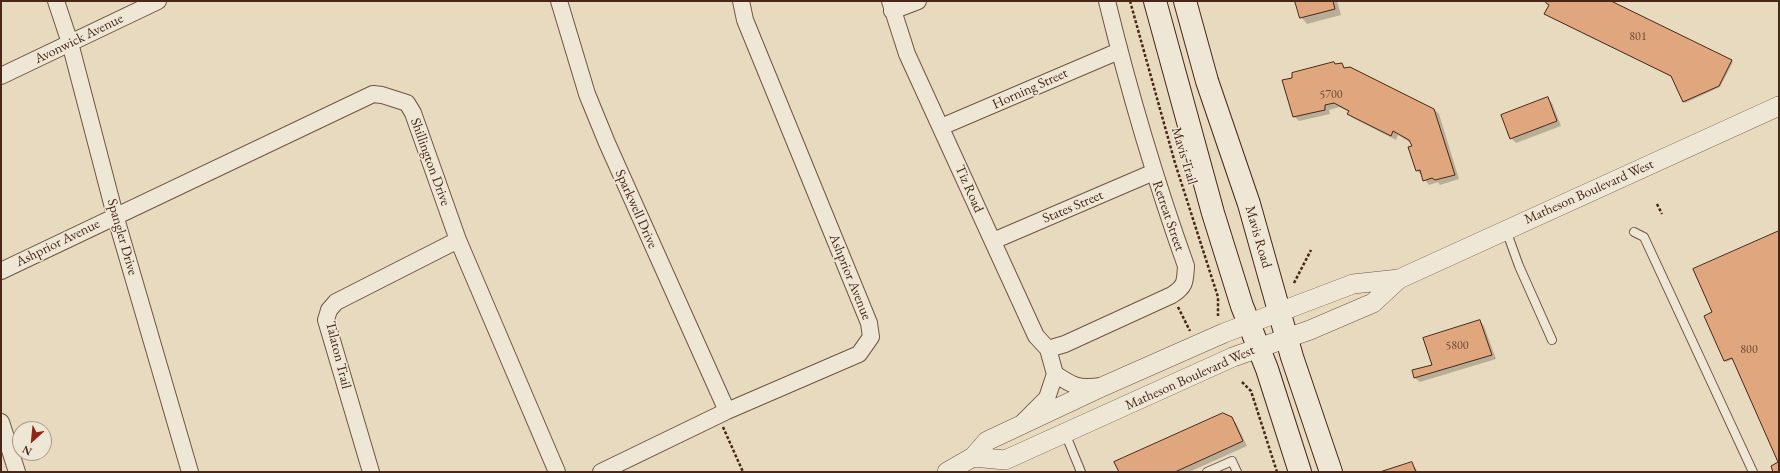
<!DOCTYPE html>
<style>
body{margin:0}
#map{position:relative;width:1780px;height:473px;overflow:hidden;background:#e7dabe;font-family:"EB Garamond",serif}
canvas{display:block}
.frame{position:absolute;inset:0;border:2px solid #482718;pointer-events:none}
.north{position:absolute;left:12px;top:421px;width:40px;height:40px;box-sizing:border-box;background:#efe7d5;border:1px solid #ac9a89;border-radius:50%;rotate:207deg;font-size:11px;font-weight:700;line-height:16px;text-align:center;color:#482718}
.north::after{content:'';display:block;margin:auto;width:14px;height:18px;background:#8f2418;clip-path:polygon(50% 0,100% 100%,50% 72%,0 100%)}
</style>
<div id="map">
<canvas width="1780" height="473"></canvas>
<div class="frame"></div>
<div class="north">N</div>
</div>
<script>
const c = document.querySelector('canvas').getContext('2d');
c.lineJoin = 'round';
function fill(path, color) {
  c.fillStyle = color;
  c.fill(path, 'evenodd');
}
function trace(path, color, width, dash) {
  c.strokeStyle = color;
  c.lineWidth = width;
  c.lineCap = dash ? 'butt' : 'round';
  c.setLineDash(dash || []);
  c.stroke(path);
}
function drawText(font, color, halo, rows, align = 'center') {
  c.font = font + ' "EB Garamond",serif';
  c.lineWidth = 3;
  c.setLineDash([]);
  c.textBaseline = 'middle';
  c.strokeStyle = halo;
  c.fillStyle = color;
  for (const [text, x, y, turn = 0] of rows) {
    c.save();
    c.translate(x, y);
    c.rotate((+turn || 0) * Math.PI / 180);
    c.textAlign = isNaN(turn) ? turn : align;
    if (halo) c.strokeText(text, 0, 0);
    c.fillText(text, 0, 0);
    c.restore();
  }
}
fill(new Path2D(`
 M1297,1h40l4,14 -34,9 -6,-7z
 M1548,1h60l125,61 -13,25 -35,16 -13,-26 -126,-62 -1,-1 5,-9z
 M1342,64l4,5 88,40 5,5 20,65 -19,6 -2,-3 -9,3 -12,-15 -6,-27 -13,-8 -2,5 -43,-22 -5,-4 1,-2 -10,-5 -10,3 1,4 -31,7 -5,-5 42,-51z
 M1548,99l4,4 9,23 -45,17 -5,-5z
 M1779,232v230l-46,-103 -7,3 -1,-1 -11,-48z
 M1480,321l4,5 12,33 -76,23 -5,-4 -1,-7 19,-6z
 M1231,418l5,5 11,23 -58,26h-69z
 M1412,463l6,9h-35z`), '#0003');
const building = new Path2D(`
 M1295,1h38l2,8 -35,9z
 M1547,1h64l121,59 -13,26 -36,16 -12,-26 -127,-62 5,-9 -3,-2z
 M1334,62l1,2 7,-1 2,5 6,-1 84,42 21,66 -20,5 -3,-2 -9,3 -3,-11 -4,1 -8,-24 4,-1 -3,-6 -16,-9 -2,5 -44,-22 2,-3 -15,-8 -9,2v5l-32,7 -11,-37 10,-2v-5z
 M1548,97l9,24 -47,18 -9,-24z
 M1779,231v241h-6l-2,-6 7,-4 -46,-104 -8,3 -20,-45 8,-4 -19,-43z
 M1480,320l12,35 -78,23 -2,-8 20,-5 -9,-27z
 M1223,413l9,4 11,24 -68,31h-56l-5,-10z
 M1412,462l4,10h-36z`);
fill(building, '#e0a67e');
trace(building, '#482718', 1);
const service = new Path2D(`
 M1506,230l13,36 33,74
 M1634,232l10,5 109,235
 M1065,433l16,39
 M1207,472l25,-11 5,11`);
const minor = new Path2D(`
 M56,1l14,42 45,172 75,257
 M559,1l28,93 20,49 120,268
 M890,1l17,53 129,282 12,13 7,25 -8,24 -24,24
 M892,11l26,-10
 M1,76l157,-75
 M941,127l178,-76
 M993,241l161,-69
 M1,271l372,-177 9,1 25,8 6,10 45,127 99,232
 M1048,349l17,-5 107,-49c14,-9 13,-14 14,-29 -31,-87 -57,-175 -79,-265
 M1055,374c18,12 23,15 46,12
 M1,422l16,50
 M371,472l-45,-152 3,-10 7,-8 122,-62
 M601,472l126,-61 132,-57 12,-17 -2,-14 -124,-303 -4,-19`);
const tertiary = new Path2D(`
 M973,457l32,3 228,-103 77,-27 63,-27 26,-24 380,-173
 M947,472l26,-15 14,-16 117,-55 120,-53 129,-49 46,-5`);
const secondary = new Path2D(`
 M1155,1l58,212 29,93 25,63 33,103
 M1185,1l22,80 42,123 43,153 39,115`);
trace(service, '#705442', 10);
trace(minor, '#705442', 18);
trace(tertiary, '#705442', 20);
trace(secondary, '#482718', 24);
trace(new Path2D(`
 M1130,1l45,162 43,134v19
 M1657,204l5,10
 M1294,283l17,-33
 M1178,307l12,24
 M1242,382l9,9 26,81
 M723,427l20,45`), '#482718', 2.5, [3, 2]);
trace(service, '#efe7d5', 8);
trace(minor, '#efe7d5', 16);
trace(tertiary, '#efe7d5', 19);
trace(secondary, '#efe7d5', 22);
drawText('12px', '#6e4732', null, [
 ["801",1638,37],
 ["5700",1331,95],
 ["5800",1457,346],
 ["800",1749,350]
]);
drawText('14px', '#482718', '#efe7d5', [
 ["Avonwick Avenue",79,39,-26],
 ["Horning Street",1030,89,-24],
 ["Mavis Trail",1184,156,73],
 ["Shillington Drive",430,162,70],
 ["Tiz Road",969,189,66],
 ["Matheson Boulevard West",1589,192,-24],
 ["States Street",1073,207,-23],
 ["Sparkwell Drive",636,209,66],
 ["Retreat Street",1168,216,71],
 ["Spangler Drive",122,237,74],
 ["Mavis Road",1258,237,74],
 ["Ashprior Avenue",58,243,-26],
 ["Ashprior Avenue",850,277,68],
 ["Talaton Trail",338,355,76],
 ["Matheson Boulevard West",1190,378,-24]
]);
</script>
